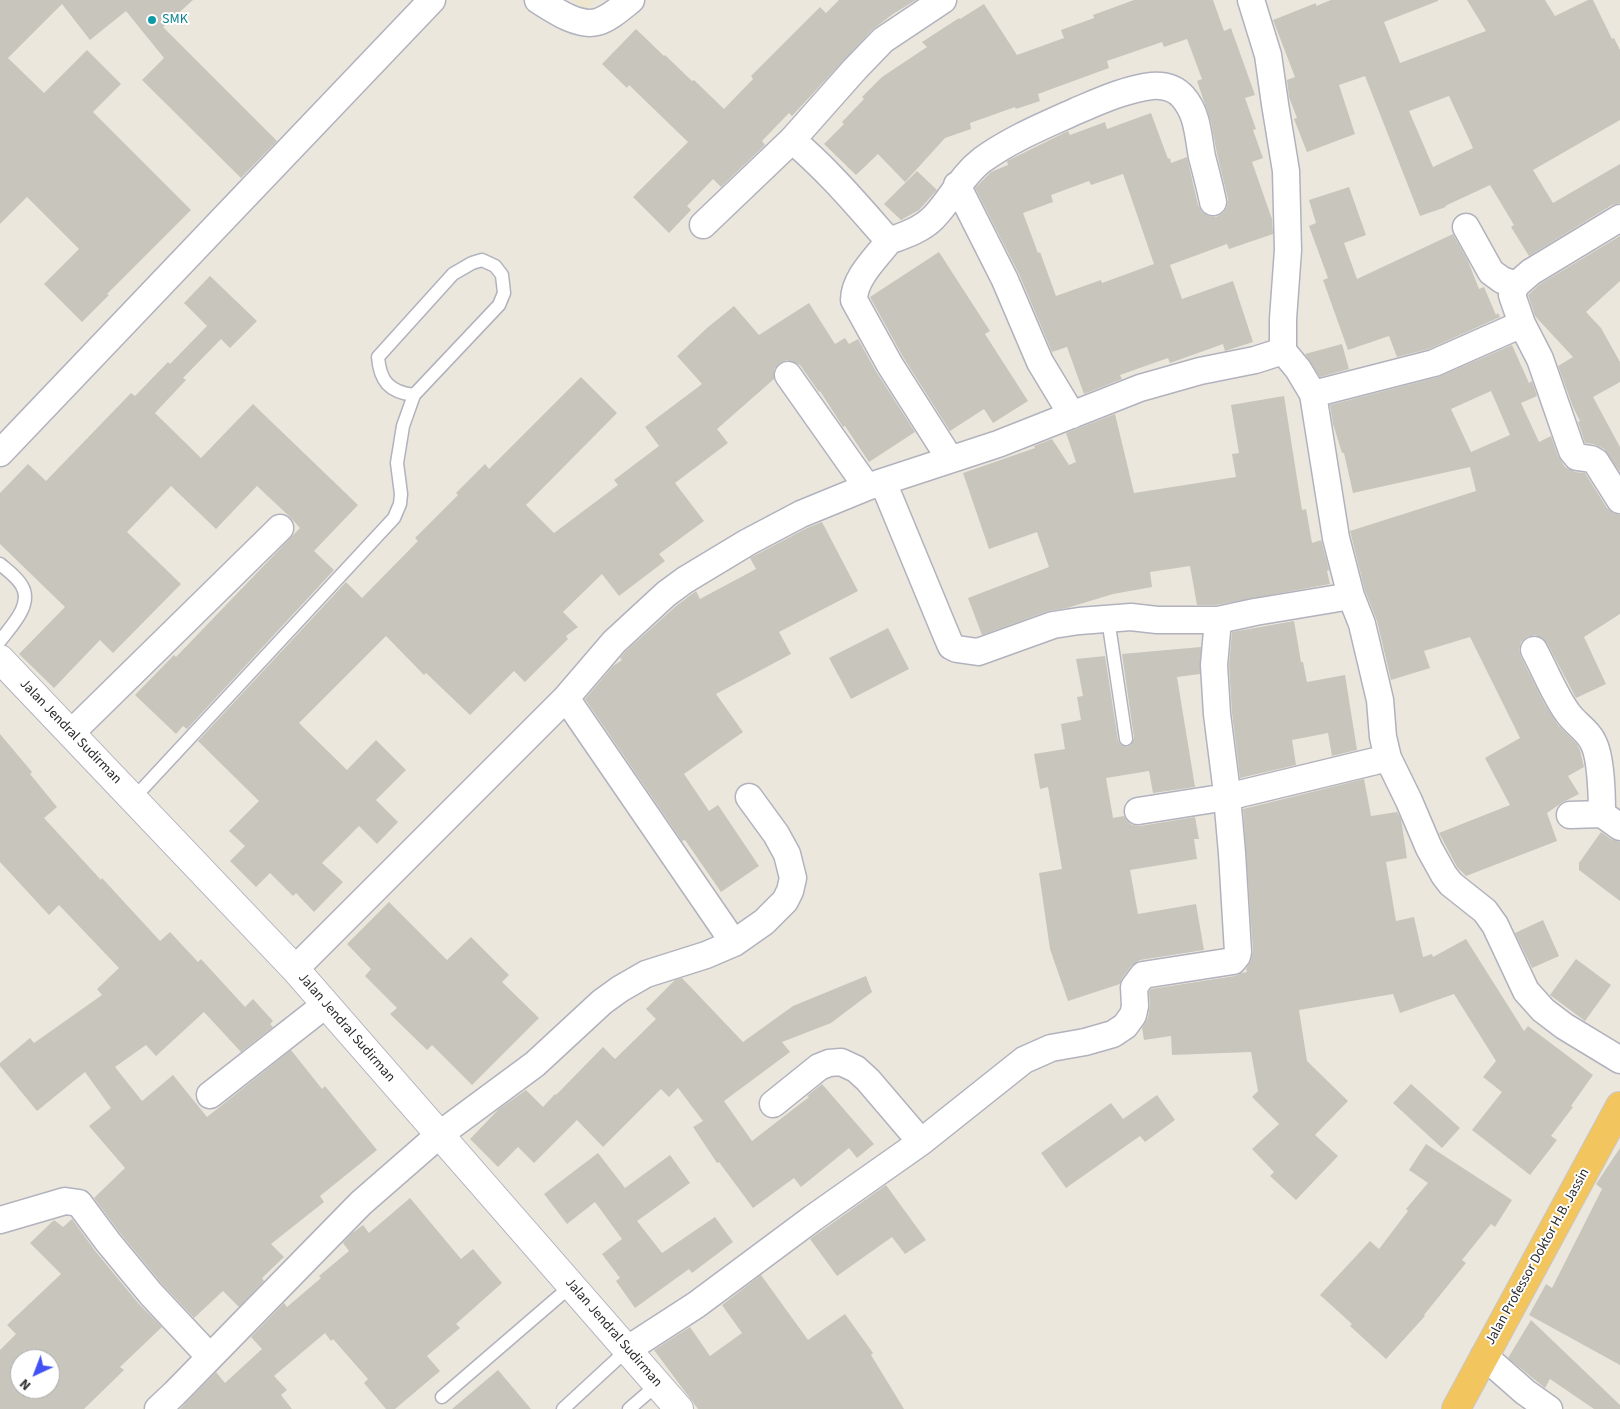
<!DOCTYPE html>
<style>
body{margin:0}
#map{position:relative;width:1620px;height:1409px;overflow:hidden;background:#ece7dd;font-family:"Source Sans 3",sans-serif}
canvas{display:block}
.north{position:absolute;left:10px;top:1349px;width:50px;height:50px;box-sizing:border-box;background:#fff;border:1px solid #aaa;border-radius:50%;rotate:223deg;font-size:14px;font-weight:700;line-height:20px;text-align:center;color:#2b2b2b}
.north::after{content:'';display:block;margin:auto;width:18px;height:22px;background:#4251f4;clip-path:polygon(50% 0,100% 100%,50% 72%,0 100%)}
</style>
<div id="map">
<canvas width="1620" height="1409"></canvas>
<div class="north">N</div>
</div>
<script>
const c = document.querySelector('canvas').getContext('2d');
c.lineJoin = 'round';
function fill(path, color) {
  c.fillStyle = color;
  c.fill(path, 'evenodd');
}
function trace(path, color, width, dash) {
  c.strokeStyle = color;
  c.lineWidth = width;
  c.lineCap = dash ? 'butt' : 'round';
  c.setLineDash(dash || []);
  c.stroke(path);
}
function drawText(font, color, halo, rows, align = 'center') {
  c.font = font + ' "Source Sans 3",sans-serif';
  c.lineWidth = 4;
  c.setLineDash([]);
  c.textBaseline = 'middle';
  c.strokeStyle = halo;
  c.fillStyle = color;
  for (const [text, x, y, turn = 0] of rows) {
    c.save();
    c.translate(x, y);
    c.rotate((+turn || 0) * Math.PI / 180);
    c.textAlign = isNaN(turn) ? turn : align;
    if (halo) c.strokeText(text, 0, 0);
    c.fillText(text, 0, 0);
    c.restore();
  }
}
fill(new Path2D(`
 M573,0h23l-12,10z`), '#ede6cd');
fill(new Path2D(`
 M0,0h193l-30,27 114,114 -36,37 -99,-98 22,-22 -38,-47 -36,29 -28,-36 -54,54 36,35 43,-43 34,34 -28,28 98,98 -84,84 2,1 -27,27 -38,-38 35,-35 -52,-52 -27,27z
 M839,0h77l-23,14 -21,16 -80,86 -3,-3 -27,28 3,4 -44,42 -8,-8 -26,27 4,4 -22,23 -36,-36 55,-55 -59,-57 -2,3 -25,-24 34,-35 28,27 1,-1 27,26 2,-1 30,29 29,-30 -2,-3 69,-69 6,6z
 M1134,0h79l11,31 7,-3 24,67 -10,3 11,31 -3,1 10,28 -11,4 20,57 1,15 -44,15 -2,-5 -57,21 12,34 51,-18 20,61 -28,9 -2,-7 -53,19 -2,-5 -48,17 2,4 -38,15 -17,-47 -15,5 -33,-78 -44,-86 16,-16 17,-7 -1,-4 61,-30 2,4 35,-13 2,7 44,-16 17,46 2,-1 1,5 16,-6 11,48 4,7 7,4 7,1 7,-4 4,-6 1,-8 -11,-45 -6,-32 -14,-41 5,-2 -15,-40 -23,8 -2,-5 -55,19 2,7 -71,26 2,7 -24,8 -1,-2 -45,16 1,6 -26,9 -40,44 -27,-28 -22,21 -32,-31 20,-20 -2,-2 22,-23 -2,-2 20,-20 45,-30 -5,-5 37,-24 1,1 24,-15 33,51 47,-17 -3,-8 33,-12 -1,-3zM1123,174l31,90 -52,19 -1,-3 -45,16 -16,-44 -2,1 -15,-40 30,-11 -2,-7 38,-14 2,4z
 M1331,0h107v1l-54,21 16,41 86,-32 -19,-31h78l10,16 33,-16h5l19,39 2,-1 6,12v70l-87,50 20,33 67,-39v39l-8,2 -83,51 -18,-29 3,-2 -24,-40 -45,21 1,1 -26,9 -55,-140 -26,9 16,49 -48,18 -13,-33 3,-1 -8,-21 -2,-17 8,-3 -22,-57 43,-17v3zM1449,96l24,52 -40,19 -24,-56z
 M917,171l20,19 -18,20 -18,10 -17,-16z
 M1349,187l17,48 -22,8 13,36 96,-45 15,27 11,28 5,-2 12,28 2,-2 2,4 -71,32 -32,8 -8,-21 -41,14 -25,-70 5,-2 -19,-52 7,-3 -7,-23z
 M1620,236v45l-34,31 15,16 19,34v20l-27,15 27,50v25l-16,-23 -11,-5 -8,-1 -7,-21 2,-1 -7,-14 -15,-41 15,-9 -38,-41 -7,-21 12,-11z
 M939,252l51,79 -5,3 43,67 -35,22 -9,-14 -34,22 -47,-74 -33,-60z
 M210,276l47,45 -27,27 -9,-9 -38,39 3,2 -31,33 46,45 52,-54 105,101 -44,46 20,19 -147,159 -4,-3 -7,8 -41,-39 39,-40 2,2 124,-129 -10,-11 -33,-31 -41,43 -45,-43 -44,46 54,52 -68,69 -13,-13 -46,48 -35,-34 46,-47 -65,-63v-51l28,-29 18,17 85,-88 4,3 33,-34 2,2 37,-38 -23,-23z
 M809,303l26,41 10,-6 4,6 9,-5 19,34 38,59 -46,30 -24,-36 -2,1 -23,-36 -1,1 -19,-27 -13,-5 -7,3 -6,6v10l-57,50 11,14 -53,40 29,38 -45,33 6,7 -46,35 -17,-22 -39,38 15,15 -12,9 2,3 -43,43 -11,-11 -44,44 -44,-42 -2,2 -38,-39 -87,87 48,47 29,-30 30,30 -30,30 22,22 -21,22 -18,-18 -37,37 21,19 -29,30 -18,-19 -3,3 -23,-23 -14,14 -26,-26 15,-15 -16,-15 30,-30 -61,-60 148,-159 16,16 56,-57 -3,-3 43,-43 -2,-2 29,-29 4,5 92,-92 36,36 -91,92 28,28 64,-48 -4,-5 45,-34 -14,-19 57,-43 -25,-28 30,-28 27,-22 25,29z
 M1342,344l7,25 -29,8 -15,-23z
 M1512,345l17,38 3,-2 5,15 -16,7 18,39 12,-6 7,20 7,11 10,5 10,1 22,35 6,5 7,2v99l-36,23 22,47 -30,14 -29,-55 -5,-5 -7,-3 -8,2 -6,5 -2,8 2,7 24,48 13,20 19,19 3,6 4,17 -16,9 11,18 -16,8 -16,11 10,28 -91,35 -9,-9 -18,-34 71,-28 -25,-47 35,-20 -50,-101 -46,14 6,17 -39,12 -14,-59 -12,-30 -15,-60 126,-40 -6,-24 -117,26 -9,-40h-2l-9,-29 -3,-19 108,-28zM1491,391l19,44 -39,17 -20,-43z
 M1284,396l18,114 4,-1 6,34 9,-3 8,30 -2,1 3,13 -114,21h-19l-7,-39 -40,6 2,15 -39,7 -46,14 -19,3 -66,24 -14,-37 81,-31 -12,-35 -48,17 -26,-76 72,-25 -1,-2 18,-7 17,26 7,-3 -10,-29 49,-19 19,79 102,-16 -4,-23 7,-1 -8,-48z
 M822,522l36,69 -79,41 12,22 -75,40 27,38 -59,42 25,37 9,-6 41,61 -38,26 -36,-52 -3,1 -97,-142 28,-33 9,-6 -2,-2 5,-6 51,-46 20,-15 4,8 56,-30 -6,-11 57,-30z
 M1294,621l7,41h2l4,20 38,-7 12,75 -25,6 -4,-23 -36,7 4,25 -56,13 -8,-65 -3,-48 3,-33z
 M888,628l21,41 -58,30 -22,-41z
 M1201,647l-1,27 -23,3 18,110 -42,6 -4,-22 -43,7 7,40 11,-2 3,5 5,4 8,1 55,-9 4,22h-5l3,20 -67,11 8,44 58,-10 8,46 -64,10 -9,6 -9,12 -2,6 -52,17 -18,-52 -11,-76 23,-4 -14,-82 -8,2 -6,-35 31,-5 -4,-25 20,-4 -4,-23 6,-1 -7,-37 29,-3 13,84 2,4 7,3 4,-2 3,-7 -12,-84z
 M0,734l32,38 -2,2 27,33 -13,11 57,62 1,-2 58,63 10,-9 28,30 3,-3 44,48 8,-8 20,22 -3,3 3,3 -32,25 -37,-40 -48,44 -10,-11 -31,22 27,34 31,-26 34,42 84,-67 31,39 3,-3 52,64 -57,46 4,6 -53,42 13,13 -22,21 2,3 -25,26 -16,-16 -29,27 -32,-34 -42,-51 -26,-35 31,-30 -36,-42 22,-18 -26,-36 -48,39 -37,-45v-3l30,-25 4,5 68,-48 -5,-6 22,-21 -60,-63 -10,10 -49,-53z
 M1364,779l7,37 26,-4 4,7 6,39 -21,4 10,59 18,-4 9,40 9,-3 1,3 33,-18 58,92 4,-5 65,49 -22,31 2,1 -22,29 6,4 -27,35 -58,-45 30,-38 -19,-15 13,-16 -42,-67 -54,19 -7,-19 -94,16 8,51 41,40 -33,34 23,21 -42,44 -26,-24 4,-4 -22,-23 27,-25 -27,-27 6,-6 -7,-39 -79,3 -1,-19 -27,4 -2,-12 6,-10 2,-13 -1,-13 2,-3 84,-13 6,-3 6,-1 -1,-3 5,-9 2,-9 -10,-142z
 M1601,832l10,7 9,3v59l-41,-31v-7z
 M389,902l58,58 24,-23 38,38 -7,7 37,36 -67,67 -40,-40 -5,5 -37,-36 7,-6 -32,-32 6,-7 -24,-25z
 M1543,920l16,36 -27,12 -17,-35z
 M1576,959l35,26 -26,36 -35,-26z
 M866,976l6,16 -41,31 -49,19 8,10 -66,49 28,40 57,-44 -2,-1 15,-12 52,60 -17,14 -8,-10 -48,39 -7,-9 -41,30 -34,-46 -2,1 -24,-36 10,-6 -25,-33 -9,9 -8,-8 -58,58 -26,-27 -43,43 -16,-16 -20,20 -28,-28 29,-30 27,-19 17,17 12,-13 1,1 47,-48 12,12 41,-40 -10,-10 29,-29 7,-2 61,64 50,-36z
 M1411,1084l49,44 -18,20 -49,-45z
 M1157,1095l18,25 -30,22 -5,-6 -74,52 -25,-35 70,-50 12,16z
 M1426,1144l86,56 -17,27 -4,-3 -29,36 4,3 -42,52 1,1 -39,43 -36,-33 2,-2 -32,-29 50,-54 9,8 29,-38 -2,-2 22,-26 -19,-13z
 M1620,1148v217l-91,-50 17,-31 6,4 50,-99 -6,-5z
 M598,1153l27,35 45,-33 20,28 -53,38 25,32 53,-36 18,25 -41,31 -3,-4 -54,39 -19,-27 4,-3 -18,-24 20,-15 -27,-37 -28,22 -23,-30z
 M886,1185l40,55 -21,14 -13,-17 -55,39 -27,-37z
 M410,1198l51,61 12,-10 29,34 -46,41 4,4 -33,28 13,15 -45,38h-9l-22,-26 4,-4 -35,-40 -2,2 -6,-8 -51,43 13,14 -6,5 11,14h-112l36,-37 9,11 37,-34 -11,-12 33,-34 3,4 34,-29 -2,-2 30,-25 -6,-8 8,-9 12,-9 6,8z
 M72,1219l24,33 43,52 23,23 -42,40 4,3 -40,39h-84v-59l16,-16 -9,-9 54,-51 -31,-31 24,-23 9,7zM20,1359h30v30h-30z
 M761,1275l47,65 37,-26 28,39 -2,2 33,54h-206l-44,-59 36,-23 20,29 32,-23 -20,-28z
 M1531,1320l89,85v4h-26l-44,-30 -5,9 -37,-30z
 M498,1370l33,39h-79z`), '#c8c5bc');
const service = new Path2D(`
 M0,564c7,6 18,14 22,22 11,19 -11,40 -22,55
 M1108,619l18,120
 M133,799l261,-281 6,-14 1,-10 -4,-31 6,-37 11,-31 85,-90 5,-12 -2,-18 -7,-9 -13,-6 -10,3 -19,11 -75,83c2,24 11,35 36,38
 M442,1397l129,-111
 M563,1409l65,-60
 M629,1409l29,-25`);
const minor = new Path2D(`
 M538,0c16,10 40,27 59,22 12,-3 25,-15 34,-22
 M1251,0l17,55 7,49 11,67 2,79 -5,69v32l15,18 15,25 23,144 15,58 11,28 18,76 3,37 5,21 21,43 20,47 15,27 7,9 34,27 10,14 31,66 17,19 21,16 56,34
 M792,140l63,-71 28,-29 60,-40
 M957,185l48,95 35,82 32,53
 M703,225l89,-85c36,30 66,66 97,101 -13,17 -35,37 -35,59l36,65 60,94
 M1466,227l25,45 11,8 14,5
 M889,241c16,-6 32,-11 44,-23 18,-18 28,-42 49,-58 29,-21 61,-34 94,-49 24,-10 50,-22 76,-25 12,-1 23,2 31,11 15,17 15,39 19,60 4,15 8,30 11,45
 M1522,324l18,35 32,92 5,6 14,2 5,3 24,38
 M788,375l79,112
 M1313,394l121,-31 88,-39 -10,-29 4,-10 15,-13 89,-54
 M0,453l432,-453
 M883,482l62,150 6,14 6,3 21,3 75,-27 26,-4 52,-4 26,3h61
 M1534,650c11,20 20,44 33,62 8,12 22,19 27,32 7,15 8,53 8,70
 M566,698l168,245
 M71,733l209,-205
 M1138,811l89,-14 161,-39
 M1570,815l32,-1 18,13
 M295,969l271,-271 48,-56 52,-48 19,-14 63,-38 53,-28 66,-27 131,-43 142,-56 60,-17 55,-11 28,-9
 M210,1095l115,-90
 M773,1104l46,-37 10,-4 12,-1 15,7 12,11 53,62
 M0,1220l65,-19 14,2 29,39 43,52 59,63
 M628,1349l68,-44 117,-87 108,-76 103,-82 27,-12 34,-6 28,-8 12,-8 8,-11 2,-9 -1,-19 9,-12 90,-14 4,-5 1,-4 -6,-99 -6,-68 -9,-71 -3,-49 4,-45 37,-8 96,-16
 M1484,1356l41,36 24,17
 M158,1409l17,-16 186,-190 78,-68 96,-71 67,-62 18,-13 26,-15 60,-19 28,-12 30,-21 21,-21 5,-10 3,-13 -6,-24 -11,-20 -27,-37`);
const tertiary = new Path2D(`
 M0,659l295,310 384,440`);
const trunk = new Path2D(`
 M1456,1409l164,-303`);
trace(service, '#b1b2be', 15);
trace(minor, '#b1b2be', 29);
trace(tertiary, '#b1b2be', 30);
trace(trunk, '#c8c8c8', 30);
trace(service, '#fff', 12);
trace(minor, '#fff', 26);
trace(tertiary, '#fff', 28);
trace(trunk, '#f2c55e', 28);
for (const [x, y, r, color] of [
 [152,20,5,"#0f9aa8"]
]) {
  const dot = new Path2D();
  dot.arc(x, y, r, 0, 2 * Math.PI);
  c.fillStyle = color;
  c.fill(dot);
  trace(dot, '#fff', 2);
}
drawText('14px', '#0d838f', '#fff', [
 ["SMK",162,20]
], 'left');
drawText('14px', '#2b2b2b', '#fff', [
 ["Jalan Jendral Sudirman",70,732,46],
 ["Jalan Jendral Sudirman",346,1028,49],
 ["Jalan Professor Doktor H.B. Jassin",1538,1257,-61],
 ["Jalan Jendral Sudirman",613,1333,49]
]);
</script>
